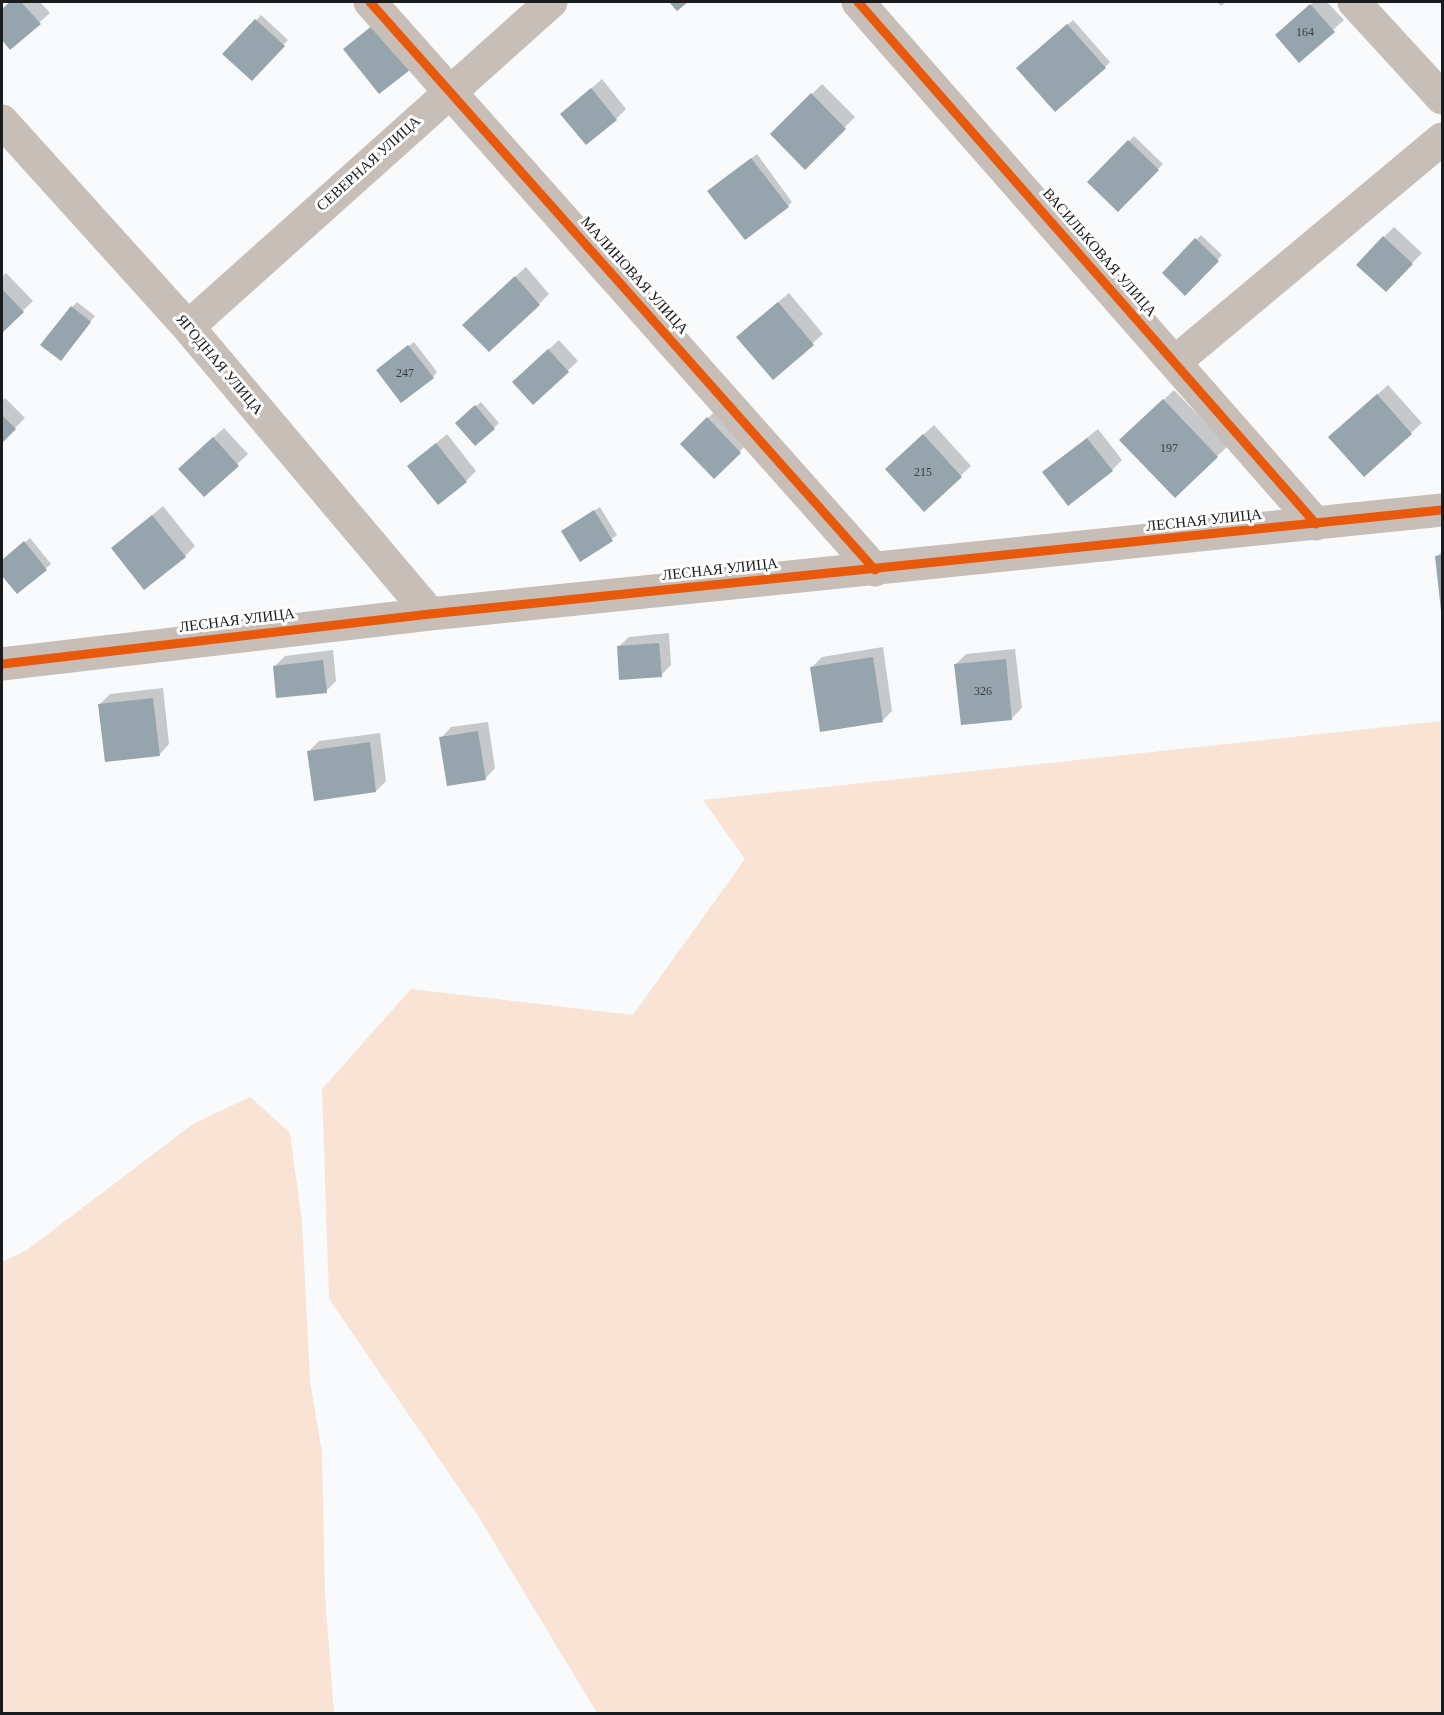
<!DOCTYPE html>
<meta charset="utf-8">
<style>
body{margin:0}
#map{position:relative;width:1444px;height:1715px;overflow:hidden;background:#f8fafc;font-family:Georgia,serif}
canvas{display:block}
.frame{position:absolute;inset:0;border:3px solid #191b1d;pointer-events:none}
</style>
<div id="map">
<canvas width="1444" height="1715"></canvas>
<div class="frame"></div>
</div>
<script>
const c = document.querySelector('canvas').getContext('2d');
c.lineJoin = 'round';
function fill(path, color) {
  c.fillStyle = color;
  c.fill(path, 'evenodd');
}
function trace(path, color, width, dash) {
  c.strokeStyle = color;
  c.lineWidth = width;
  c.lineCap = dash ? 'butt' : 'round';
  c.setLineDash(dash || []);
  c.stroke(path);
}
function drawText(font, color, halo, rows, align = 'center') {
  c.font = font + ' Georgia,serif';
  c.lineWidth = 6;
  c.setLineDash([]);
  c.textBaseline = 'middle';
  c.strokeStyle = halo;
  c.fillStyle = color;
  for (const [text, x, y, turn = 0] of rows) {
    c.save();
    c.translate(x, y);
    c.rotate((+turn || 0) * Math.PI / 180);
    c.textAlign = isNaN(turn) ? turn : align;
    if (halo) c.strokeText(text, 0, 0);
    c.fillText(text, 0, 0);
    c.restore();
  }
}
fill(new Path2D(`
 M1442,721v992h-845l-120,-199 -148,-215 -7,-210 89,-100 222,26 112,-156 -42,-59z
 M250,1097l40,36 12,89 8,159 12,72 3,143 9,117h-332v-451l25,-12 166,-126z`), '#f8e3d5');
fill(new Path2D(`
 M10,2h30l10,11 -40,35 -8,-10v-29z
 M1217,2h9l-5,4z
 M1314,2h13l17,18 -45,41 -12,-36z
 M261,15l27,25 -36,39 -28,-25z
 M1073,20l37,42 -5,5 -82,-4z
 M602,79l24,30 -10,10 -54,-5z
 M822,84l33,33 -50,50 -33,-33z
 M1134,136l29,28 -45,46 -29,-28z
 M757,154l35,48 -4,4 -74,-20z
 M1394,227l28,26 -26,27 -12,-43z
 M1201,235l21,20 -37,39 -21,-21z
 M526,267l23,27 -10,10 -65,10z
 M6,273l27,28 -31,30v-54z
 M789,293l34,41 -50,44 -25,-51z
 M77,302l18,14 -30,38 7,-47z
 M559,340l19,21 -45,42 -9,-31z
 M414,342l23,30 -4,5 -50,-12z
 M1388,385l34,38 -58,52 -23,-48z
 M1174,390l54,56 -53,50 -43,-66z
 M5,398l20,20 -23,23v-40z
 M481,402l18,21 -5,5 -32,-10z
 M718,408l32,33 -36,36 -32,-33z
 M934,425l37,41 -47,44 -27,-51z
 M224,428l24,26 -44,41 -14,-36z
 M1098,429l24,31 -10,10 -68,2z
 M447,434l29,37 -10,10 -57,-15z
 M163,506l32,40 -10,10 -72,-7z
 M600,507l17,28 -36,25 -18,-29z
 M30,538l21,26 -34,28 -15,-19v-12z
 M1442,551v59l-5,-53z
 M669,633l2,32 -10,10 -43,-28 11,-10z
 M883,647l9,64 -10,10 -70,-54 10,-10z
 M1015,649l7,59 -11,11 -55,-55 10,-10z
 M333,650l3,31 -10,10 -51,-25 10,-10z
 M163,688l6,56 -10,11 -59,-51 10,-10z
 M488,722l7,46 -10,11 -44,-41 10,-11z
 M380,733l6,48 -10,10 -67,-40 10,-10z`), '#0003');
fill(new Path2D(`
 M10,2h11l20,22 -31,26 -8,-10v-31z
 M669,2h19l-11,9z
 M1310,4l25,28 -36,31 -24,-28z
 M255,19l30,27 -33,35 -30,-27z
 M1067,24l39,44 -51,44 -39,-44z
 M373,25l37,45 -31,24 -36,-45z
 M591,88l26,32 -31,25 -26,-31z
 M811,93l35,36 -41,41 -35,-36z
 M1128,140l31,30 -41,42 -31,-30z
 M751,158l38,49 -44,33 -38,-49z
 M1383,236l30,28 -27,28 -30,-27z
 M1195,238l24,23 -34,35 -23,-23z
 M515,276l25,29 -51,47 -27,-27z
 M2,289l22,23 -22,21z
 M778,302l36,43 -41,35 -37,-43z
 M71,306l20,16 -30,39 -21,-16z
 M408,345l26,33 -33,25 -25,-33z
 M548,349l21,23 -36,33 -21,-23z
 M1377,394l35,40 -48,43 -36,-40z
 M1163,399l55,58 -43,41 -56,-58z
 M475,405l20,24 -20,17 -20,-23z
 M2,415l14,14 -14,14z
 M707,417l34,36 -27,26 -34,-35z
 M923,434l39,43 -38,35 -39,-43z
 M213,437l26,29 -35,31 -26,-28z
 M1087,438l26,33 -45,35 -26,-34z
 M436,443l31,39 -29,23 -31,-39z
 M594,510l19,31 -33,21 -19,-31z
 M152,515l34,42 -42,33 -33,-42z
 M24,541l23,29 -30,24 -15,-18v-16z
 M1442,555v56h-1l-6,-55z
 M659,643l3,34 -43,3 -2,-34z
 M873,657l10,65 -63,10 -10,-65z
 M1006,659l6,61 -51,5 -7,-61z
 M323,660l4,33 -51,5 -3,-32z
 M153,698l7,58 -55,6 -7,-58z
 M478,731l8,49 -39,6 -8,-49z
 M370,742l6,50 -62,9 -7,-50z`), '#96a4ae');
trace(new Path2D(`
 M370,2l505,568
 M858,2l458,522
 M1354,2l88,96
 M2,121l186,206 242,287
 M188,327l363,-325
 M1175,362l267,-223
 M2,664l428,-50 1012,-104`), '#c7beb7', 33);
trace(new Path2D(`
 M370,2l505,568
 M858,2l458,522
 M2,664l428,-50 1012,-104`), '#e8590c', 9);
drawText('12px', '#383d41', null, [
 ["164",1305,33],
 ["247",405,374],
 ["197",1169,449],
 ["215",923,473],
 ["326",983,692]
]);
drawText('15px', '#191b1d', '#fff', [
 ["СЕВЕРНАЯ УЛИЦА",369,164,-42],
 ["ВАСИЛЬКОВАЯ УЛИЦА",1099,253,49],
 ["МАЛИНОВАЯ УЛИЦА",634,276,48],
 ["ЯГОДНАЯ УЛИЦА",219,365,50],
 ["ЛЕСНАЯ УЛИЦА",1204,521,-6],
 ["ЛЕСНАЯ УЛИЦА",720,570,-6],
 ["ЛЕСНАЯ УЛИЦА",237,621,-7]
]);
</script>
